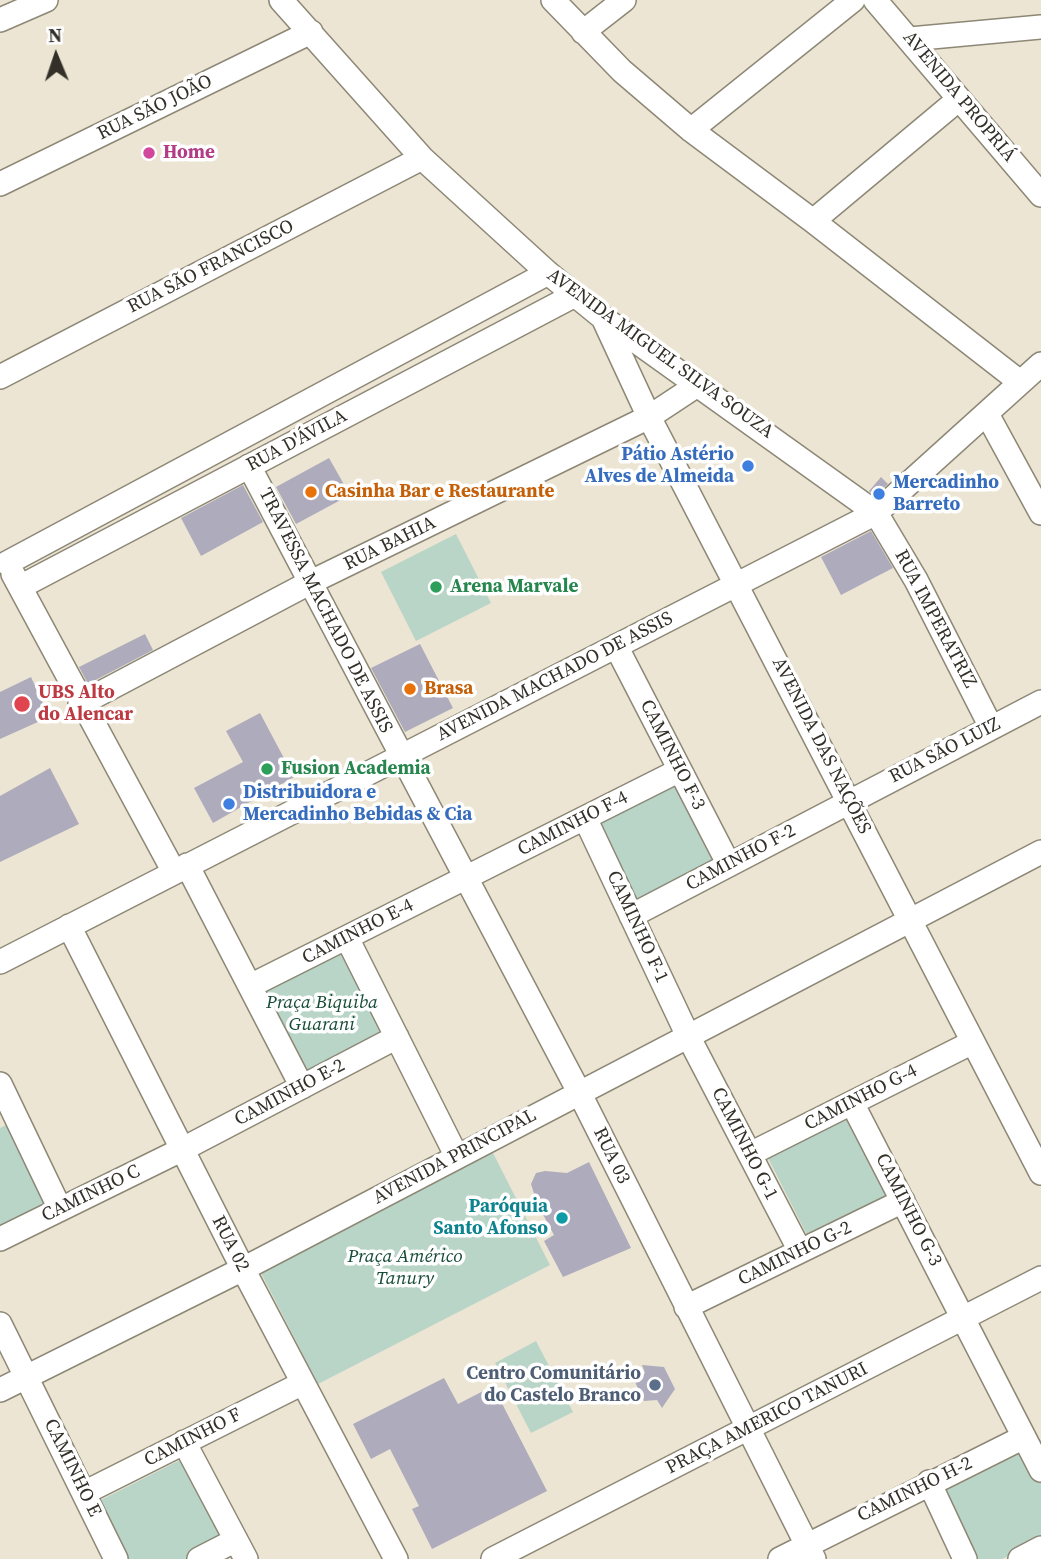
<!DOCTYPE html>
<meta charset="utf-8">
<style>
body{margin:0}
#map{position:relative;width:1041px;height:1559px;overflow:hidden;background:#ece5d3;font-family:"Source Serif 4",serif}
canvas{display:block}
.north{position:absolute;left:21px;top:21px;width:70px;height:70px;-webkit-text-stroke:5px #fff;paint-order:stroke;rotate:358deg;font-size:19px;font-weight:700;line-height:28px;text-align:center;color:#323028}
.north::after{content:'';display:block;margin:auto;width:24px;height:32px;background:#323028;clip-path:polygon(50% 0,100% 100%,50% 72%,0 100%)}
</style>
<div id="map">
<canvas width="1041" height="1559"></canvas>
<div class="north">N</div>
</div>
<script>
const c = document.querySelector('canvas').getContext('2d');
c.lineJoin = 'round';
function fill(path, color) {
  c.fillStyle = color;
  c.fill(path, 'evenodd');
}
function trace(path, color, width, dash) {
  c.strokeStyle = color;
  c.lineWidth = width;
  c.lineCap = dash ? 'butt' : 'round';
  c.setLineDash(dash || []);
  c.stroke(path);
}
function drawText(font, color, halo, rows, align = 'center') {
  c.font = font + ' "Source Serif 4",serif';
  c.lineWidth = 7;
  c.setLineDash([]);
  c.textBaseline = 'middle';
  c.strokeStyle = halo;
  c.fillStyle = color;
  for (const [text, x, y, turn = 0] of rows) {
    c.save();
    c.translate(x, y);
    c.rotate((+turn || 0) * Math.PI / 180);
    c.textAlign = isNaN(turn) ? turn : align;
    if (halo) c.strokeText(text, 0, 0);
    c.fillText(text, 0, 0);
    c.restore();
  }
}
fill(new Path2D(`
 M456,534l35,69 -75,38 -35,-69z
 M682,777l43,85 -91,45 -42,-86z
 M343,948l45,86 -87,45 -46,-85z
 M854,1113l42,85 -86,43 -43,-85z
 M8,1124l44,87 -52,25v-108z
 M492,1151l58,114 -232,119 -58,-113z
 M536,1341l37,71 -42,21 -36,-70z
 M1022,1443l19,38v59l-39,19h-26l-38,-74z
 M182,1459l42,83 -34,17h-66l-29,-56z`), '#b9d5c7');
fill(new Path2D(`
 M329,458l21,37 -54,29 -20,-37z
 M881,477l7,7 -13,11 -6,-4z
 M243,485l20,37 -62,34 -20,-38z
 M871,531l22,37 -52,27 -20,-38z
 M145,634l8,16 -65,34 -9,-17z
 M420,644l33,64 -48,24 -34,-64z
 M31,677l18,40 -49,22v-47z
 M260,713l34,64 -81,46 -19,-35 49,-26 -17,-31z
 M50,768l29,56 -79,38v-66z
 M589,1162l42,86 -68,29 -19,-36 10,-6 -17,-32 -6,-19 5,-11 9,-2 22,2z
 M642,1365l22,2 11,22 -13,19 -5,-8 -13,1 -9,-19 10,-9z
 M444,1378l14,26 35,-18 54,105 -115,58 -20,-40 7,-3 -29,-57 -19,10 -18,-35z`), '#aeabbd');
const minor = new Path2D(`
 M281,0l141,158 126,115 54,44 274,196 40,67 75,147
 M553,0l69,71 69,59 122,91 207,161
 M875,0l166,195
 M0,20l46,-20
 M583,32l41,-32
 M910,39l131,-12
 M691,130l162,-130
 M0,184l311,-152
 M813,221l146,-122
 M604,320l45,97 392,756
 M0,377l422,-219
 M987,414l54,99
 M249,466l330,626 235,467
 M7,563l541,-290
 M13,574l161,298
 M20,587l555,-292
 M616,646l113,219
 M80,704l229,-121 340,-166 50,-33
 M585,818l103,218 112,215
 M187,865l115,222
 M631,916l410,-214
 M69,926l174,343 153,290
 M347,938l110,219
 M0,962l876,-449 165,-149
 M250,986l430,-216
 M0,1084l60,125
 M852,1103l189,367
 M750,1154l221,-111
 M0,1239l183,-90 214,-112
 M686,1307l217,-106
 M0,1324l116,235
 M0,1390l243,-121 798,-417
 M184,1442l62,117
 M929,1482l36,77
 M84,1493l219,-110
 M199,1559l37,-19
 M493,1559l548,-281
 M780,1559l244,-122
 M1020,1559l21,-11`);
trace(minor, '#8d8776', 26);
trace(minor, '#fff', 23);
for (const [x, y, r, color] of [
 [149,153,7,"#d1479c"],
 [748,466,7,"#3f7fe0"],
 [311,492,7,"#e8710a"],
 [879,494,7,"#3f7fe0"],
 [436,587,7,"#2e9e5b"],
 [410,689,7,"#e8710a"],
 [22,704,9,"#e0444e"],
 [267,769,7,"#2e9e5b"],
 [229,804,7,"#3f7fe0"],
 [562,1218,7,"#0f9aa8"],
 [655,1385,7,"#5c6f8a"]
]) {
  const dot = new Path2D();
  dot.arc(x, y, r, 0, 2 * Math.PI);
  c.fillStyle = color;
  c.fill(dot);
  trace(dot, '#fff', 2.5);
}
drawText('19px', '#323028', '#fff', [
 ["AVENIDA PROPRIÁ",959,97,50],
 ["RUA SÃO JOÃO",155,108,-26],
 ["RUA SÃO FRANCISCO",211,267,-27],
 ["AVENIDA MIGUEL SILVA SOUZA",660,354,36],
 ["RUA D'ÁVILA",297,441,-28],
 ["RUA BAHIA",390,544,-26],
 ["TRAVESSA MACHADO DE ASSIS",325,611,63],
 ["RUA IMPERATRIZ",935,619,62],
 ["AVENIDA MACHADO DE ASSIS",555,677,-27],
 ["AVENIDA DAS NAÇÕES",821,746,63],
 ["RUA SÃO LUIZ",945,751,-27],
 ["CAMINHO F-3",672,755,63],
 ["CAMINHO F-4",573,824,-27],
 ["CAMINHO F-2",741,858,-28],
 ["CAMINHO F-1",637,927,65],
 ["CAMINHO E-4",358,932,-27],
 ["CAMINHO E-2",290,1093,-28],
 ["CAMINHO G-4",861,1098,-27],
 ["CAMINHO G-1",744,1144,63],
 ["RUA 03",611,1156,64],
 ["AVENIDA PRINCIPAL",455,1157,-28],
 ["CAMINHO C",91,1194,-26],
 ["CAMINHO G-3",908,1210,63],
 ["RUA 02",230,1244,63],
 ["CAMINHO G-2",795,1254,-26],
 ["PRAÇA AMERICO TANURI",767,1419,-27],
 ["CAMINHO F",193,1438,-27],
 ["CAMINHO E",72,1468,64],
 ["CAMINHO H-2",915,1490,-26]
]);
drawText('bold 19px', '#b23c85', '#fff', [
 ["Home",163,153]
], 'left');
drawText('bold 19px', '#366cbe', '#fff', [
 ["Pátio Astério",734,455,"right"],
 ["Alves de Almeida",734,477,"right"],
 ["Mercadinho",893,483],
 ["Barreto",893,505],
 ["Distribuidora e",243,793],
 ["Mercadinho Bebidas & Cia",243,815]
], 'left');
drawText('bold 19px', '#c56008', '#fff', [
 ["Casinha Bar e Restaurante",325,492],
 ["Brasa",424,689]
], 'left');
drawText('bold 19px', '#27864d', '#fff', [
 ["Arena Marvale",450,587],
 ["Fusion Academia",281,769]
], 'left');
drawText('bold 19px', '#be3a42', '#fff', [
 ["UBS Alto",38,693],
 ["do Alencar",38,715]
], 'left');
drawText('italic 19px', '#174c38', '#fff', [
 ["Praça Biquiba",322,1003],
 ["Guarani",322,1025],
 ["Praça Américo",405,1257],
 ["Tanury",405,1279]
]);
drawText('bold 19px', '#0d838f', '#fff', [
 ["Paróquia",548,1207],
 ["Santo Afonso",548,1229]
], 'right');
drawText('bold 19px', '#4e5e75', '#fff', [
 ["Centro Comunitário",641,1374],
 ["do Castelo Branco",641,1396]
], 'right');
</script>
